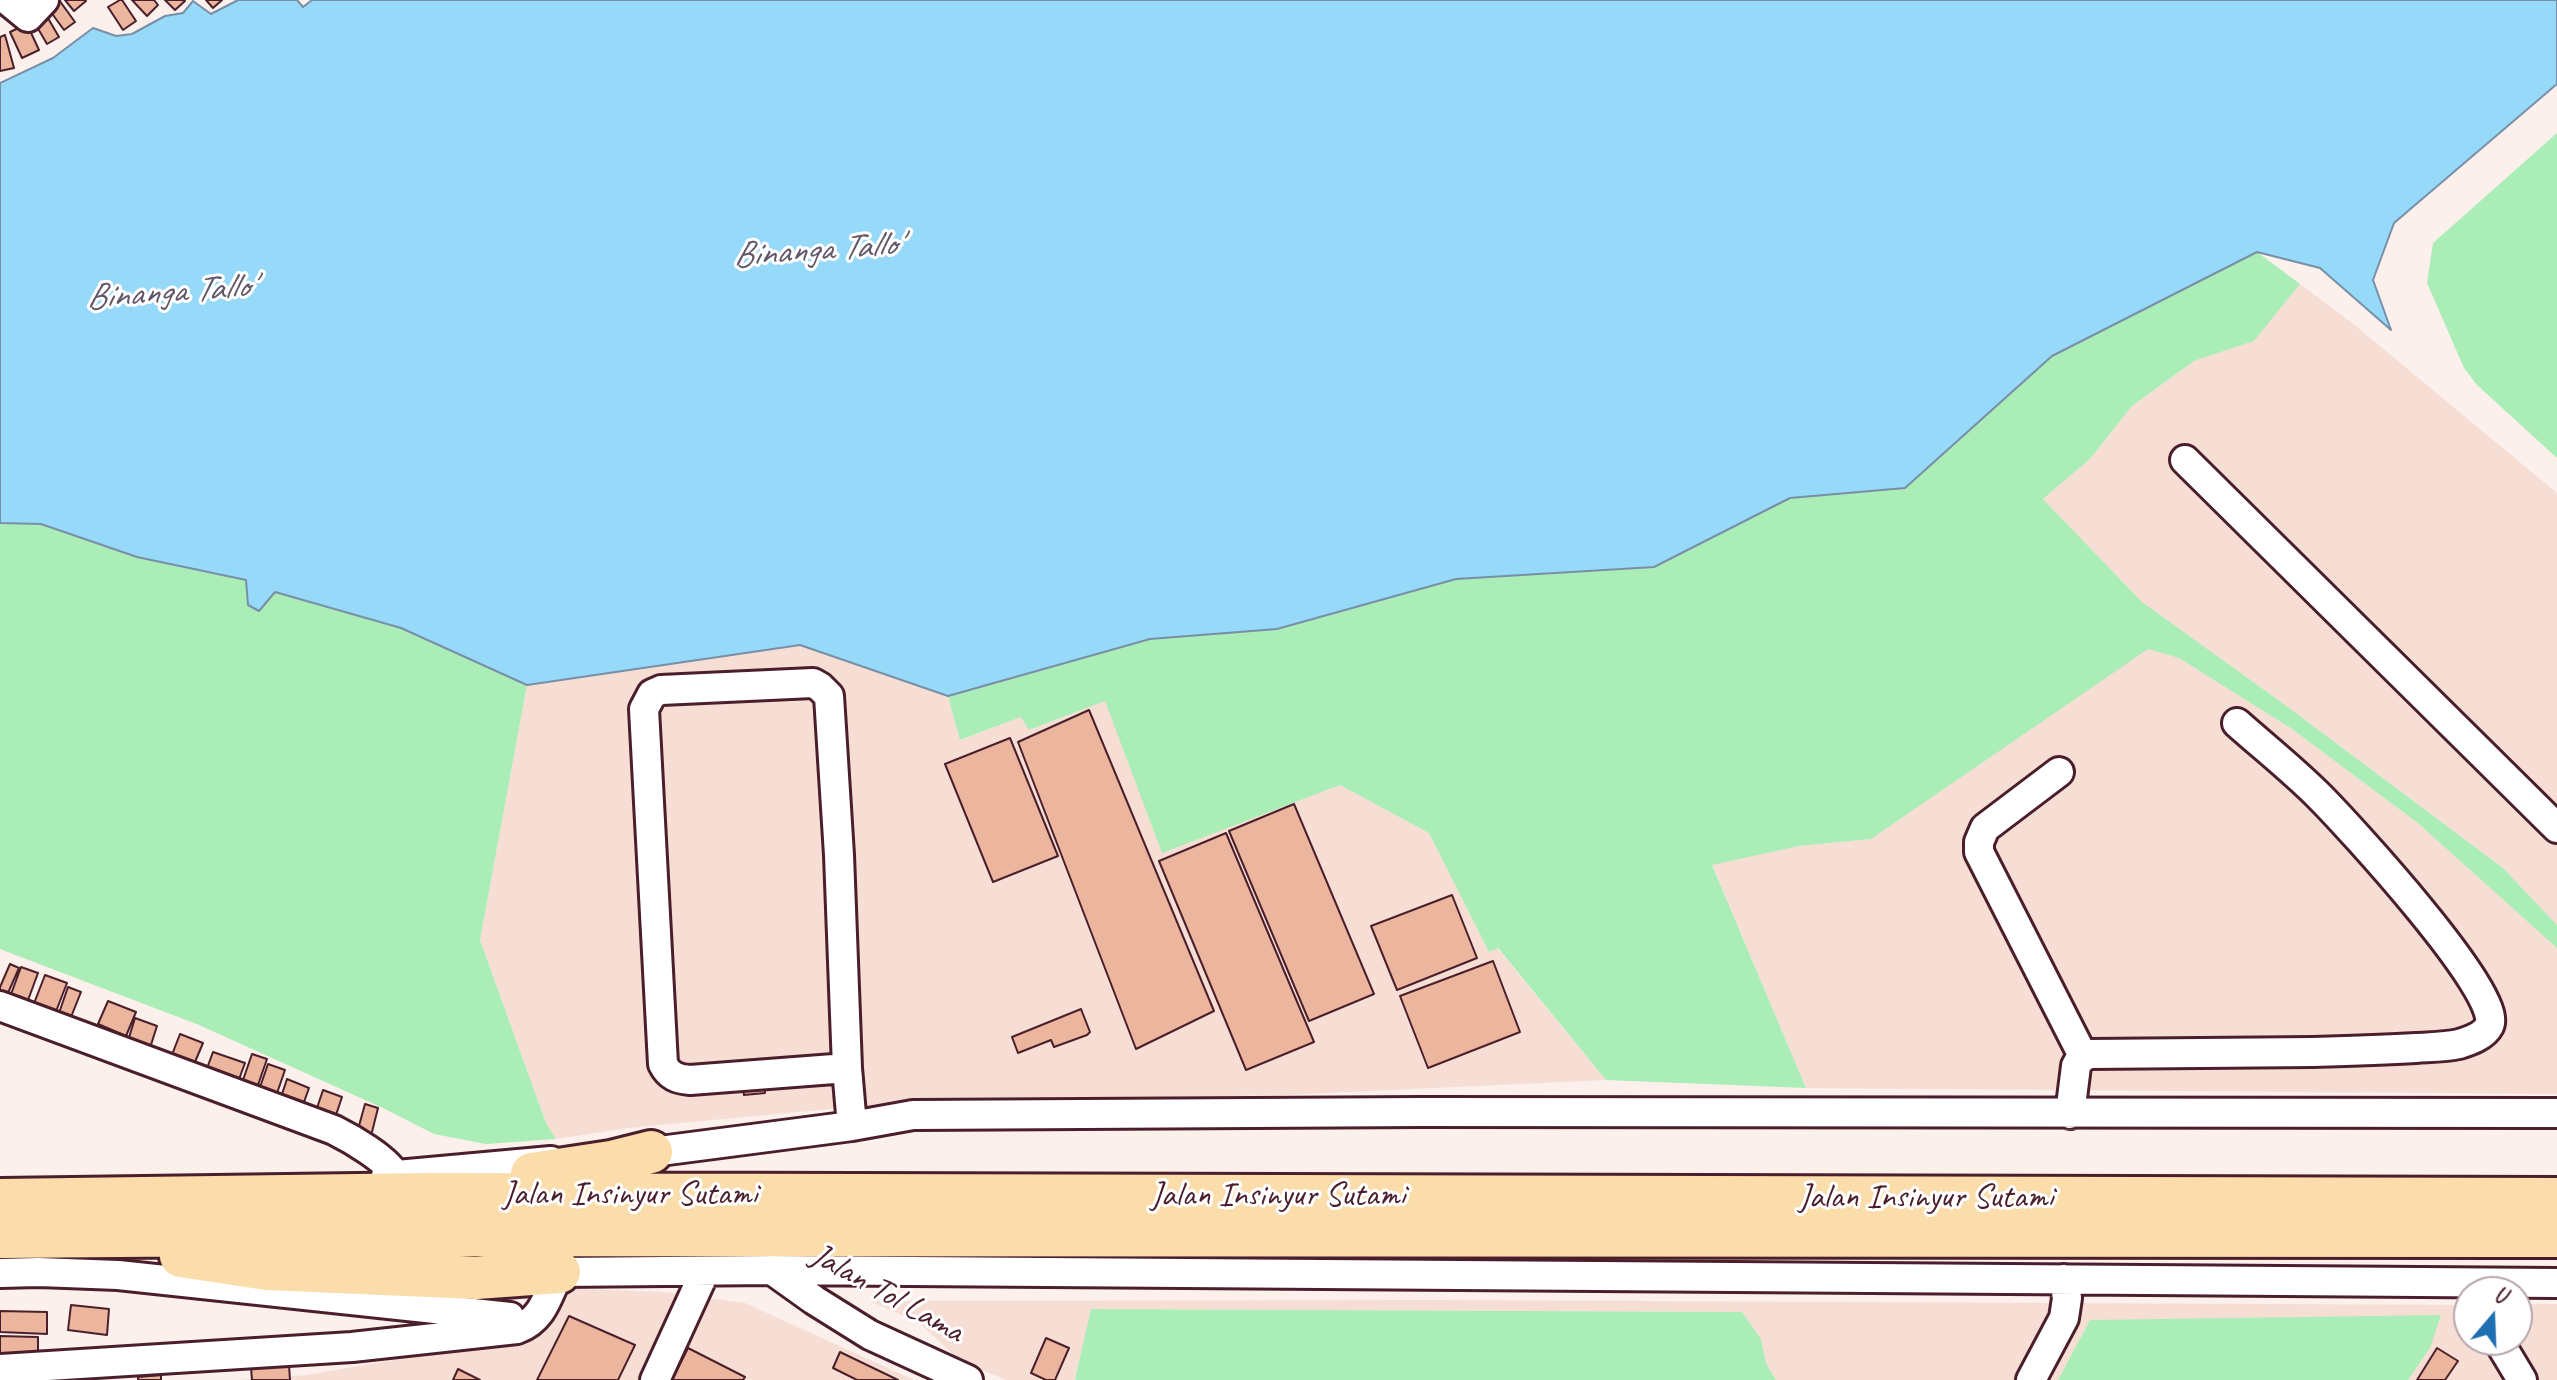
<!DOCTYPE html>
<style>
body{margin:0}
#map{position:relative;width:2557px;height:1380px;overflow:hidden;background:#fbf0ec;font-family:Caveat,sans-serif}
canvas{display:block}
.north{position:absolute;left:2453px;top:1276px;width:80px;height:80px;box-sizing:border-box;background:#fff;border:2px solid #b7a5aa;border-radius:50%;rotate:19deg;font-size:22px;font-weight:700;line-height:32px;text-align:center;color:#4a1f2b}
.north::after{content:'';display:block;margin:auto;width:28px;height:36px;background:#1f6fb2;clip-path:polygon(50% 0,100% 100%,50% 72%,0 100%)}
</style>
<div id="map">
<canvas width="2557" height="1380"></canvas>
<div class="north">U</div>
</div>
<script>
const c = document.querySelector('canvas').getContext('2d');
c.lineJoin = 'round';
function fill(path, color) {
  c.fillStyle = color;
  c.fill(path, 'evenodd');
}
function trace(path, color, width, dash) {
  c.strokeStyle = color;
  c.lineWidth = width;
  c.lineCap = dash ? 'butt' : 'round';
  c.setLineDash(dash || []);
  c.stroke(path);
}
function drawText(font, color, halo, rows, align = 'center') {
  c.font = font + ' Caveat,sans-serif';
  c.lineWidth = 6;
  c.setLineDash([]);
  c.textBaseline = 'middle';
  c.strokeStyle = halo;
  c.fillStyle = color;
  for (const [text, x, y, turn = 0] of rows) {
    c.save();
    c.translate(x, y);
    c.rotate((+turn || 0) * Math.PI / 180);
    c.textAlign = isNaN(turn) ? turn : align;
    if (halo) c.strokeText(text, 0, 0);
    c.fillText(text, 0, 0);
    c.restore();
  }
}
fill(new Path2D(`
 M2300,284l52,39 205,170v432l-54,-57 -226,-169 -135,-97 -99,-103 47,-40 42,-53 62,-45 60,-20z
 M800,645l148,51 13,44 60,-23 9,13 75,-29 218,91 17,-7 90,48 58,118 9,-3 109,132 -322,15 -390,8 -266,25 -72,11 -10,-16 -66,-183 47,-255z
 M2148,648l31,10 113,71 127,95 138,124v146l-751,-6 -94,-224 87,-18 72,-7z
 M557,1288l107,4 81,11 169,77h-676l69,-5 144,-25 97,-23z
 M1432,1300l1037,5v35h48v-36h40v76h-149l22,-32 -340,-28 -32,60h-282l-10,-17 -5,-24 -19,-27 -650,-3 -17,69 2,2h-70l-46,-18 -41,-39 -50,-22z`), '#f6ded5');
fill(new Path2D(`
 M2557,133v325l-80,-73 -13,-17 -37,-85 6,-40z
 M2257,252l43,32 -46,57 -60,20 -62,45 -42,53 -47,40 99,103 135,97 226,169 54,57v23l-138,-124 -127,-95 -113,-71 -31,-9 -277,190 -72,7 -87,19 94,223 -200,-8 -108,-132 -9,4 -60,-119 -89,-48 -178,68 -57,-152 -76,29 -8,-13 -61,23 -12,-44 202,-57 127,-10 179,-50 198,-12 136,-69 115,-10 147,-132z
 M0,523l41,1 96,33 109,23 2,24 27,-12 126,36 126,57 -47,255 66,183 10,16 -70,5 -52,-10 -49,-25 -186,-84 -199,-76z
 M1091,1309l651,3 19,27 5,24 10,17h-699l-2,-1z
 M2441,1315l-11,33 -22,32h-350l32,-60z`), '#abedb6');
const water = new Path2D(`
 M238,0h59l6,7 9,-7h2245v84l-163,139 -21,57 18,50 -71,-62 -63,-16 -205,104 -147,132 -115,10 -136,69 -198,12 -179,50 -127,10 -202,57 -148,-51 -273,40 -126,-57 -126,-36 -16,19 -11,-6 -2,-25 -109,-23 -96,-33 -41,-1v-440l53,-25 40,-30 23,8 16,-2 33,-18 18,-3 10,-12 18,13z`);
fill(water, '#97d9f9');
trace(water, '#788fa7', 2);
const building = new Path2D(`
 M51,0h8l16,22 -11,8 -19,-26z
 M65,0h20l1,1 -12,10z
 M120,0h2l14,21 -13,9 -15,-23z
 M132,0h22l4,5 -11,11z
 M165,0h18l2,1 -10,9z
 M206,0h16l-9,8z
 M45,13l14,24 -12,7 -14,-24z
 M27,24l12,26 -17,8 -12,-26z
 M5,35l9,33 -14,3v-34z
 M1089,710l125,301 -78,38 -118,-307z
 M1010,738l48,118 -65,26 -48,-118z
 M1294,804l80,190 -65,27 -80,-190z
 M1226,833l88,209 -68,28 -87,-209z
 M1452,895l25,63 -80,32 -26,-64z
 M1493,961l27,71 -92,36 -28,-72z
 M10,964l9,4 -11,25 -8,-3v-3z
 M21,967l17,6 -11,30 -17,-6z
 M45,975l22,8 -12,31 -22,-8z
 M68,987l13,5 -10,25 -12,-4z
 M108,1001l28,11 -10,24 -28,-12z
 M1081,1009l9,23 -3,3 -33,12 -3,-7 -33,13 -6,-16z
 M135,1018l22,8 -8,25 -22,-7z
 M180,1034l23,9 -11,26 -22,-9z
 M213,1052l32,11 -7,19 -32,-11z
 M252,1054l15,5 -9,26 -15,-5z
 M268,1064l17,6 -9,26 -17,-6z
 M287,1079l22,9 -5,14 -22,-8z
 M763,1079l2,14 -21,2 -2,-14z
 M323,1090l19,7 -9,27 -19,-7z
 M365,1104l13,4 -7,28 -14,-3z
 M71,1305l38,4 -2,26 -39,-5z
 M0,1311l47,1v22l-47,-2z
 M569,1316l66,29 -17,35h-81z
 M0,1336l38,1v18l-38,-1z
 M1046,1338l23,10 -14,32h-9l-15,-7z
 M688,1348l57,29 -2,3h-71z
 M2437,1348l21,13 -13,19h-28z
 M840,1352l58,28h-41l-24,-12z
 M289,1365l1,15h-38l-1,-12z
 M458,1369l22,11h-27z
 M161,1375v5h-23v-3z`);
fill(building, '#ebb59e');
trace(building, '#4a1f2b', 2);
const minor = new Path2D(`
 M7,0l21,17 16,-17
 M2185,460l372,368
 M2059,772l-74,56 -6,14v10l104,204
 M0,1006l334,124c16,8 55,30 62,47 1,4 1,8 1,13
 M847,1068l-157,12c-13,-1 -21,-4 -27,-16l-19,-355 8,-15 9,-4 152,-7 7,4 9,9 10,159 8,213 5,58
 M2070,1114l6,-48 4,-7 9,-5c75,-1 150,-2 224,-2 35,-1 69,-2 103,-4 14,-1 29,-1 43,-4 10,-3 25,-8 30,-18 17,-30 -144,-204 -170,-230 -26,-26 -55,-49 -82,-73
 M637,1154l215,-28 61,-11 508,-3 1136,1
 M386,1176l165,-15
 M772,1270l42,30 56,35 98,45
 M0,1273l39,-1 79,3 392,42
 M2498,1340l24,40
 M0,1369l352,-22 165,-18c26,-9 31,-34 42,-57l213,-2 1785,13
 M655,1380l50,-109
 M2031,1380l33,-62 3,-20 -3,-19`);
const highway = new Path2D(`
 M532,1174l79,-12 40,-10
 M0,1200l429,-6 2128,5
 M0,1237l236,-2 2321,1
 M181,1256l86,13 209,9 83,-6`);
trace(minor, '#4a1f2b', 34);
trace(highway, '#4a1f2b', 48);
trace(minor, '#fff', 28);
trace(highway, '#fbddab', 42);
drawText('34px', '#4a1f2b', '#fff', [
 ["Jalan Insinyur Sutami",630,1195],
 ["Jalan Insinyur Sutami",1278,1196],
 ["Jalan Insinyur Sutami",1926,1198],
 ["Jalan Tol Lama",887,1294,29]
]);
drawText('italic 36px', '#615769', '#fff', [
 ["Binanga Tallo'",816,251,-4],
 ["Binanga Tallo'",169,293,-4]
]);
</script>
